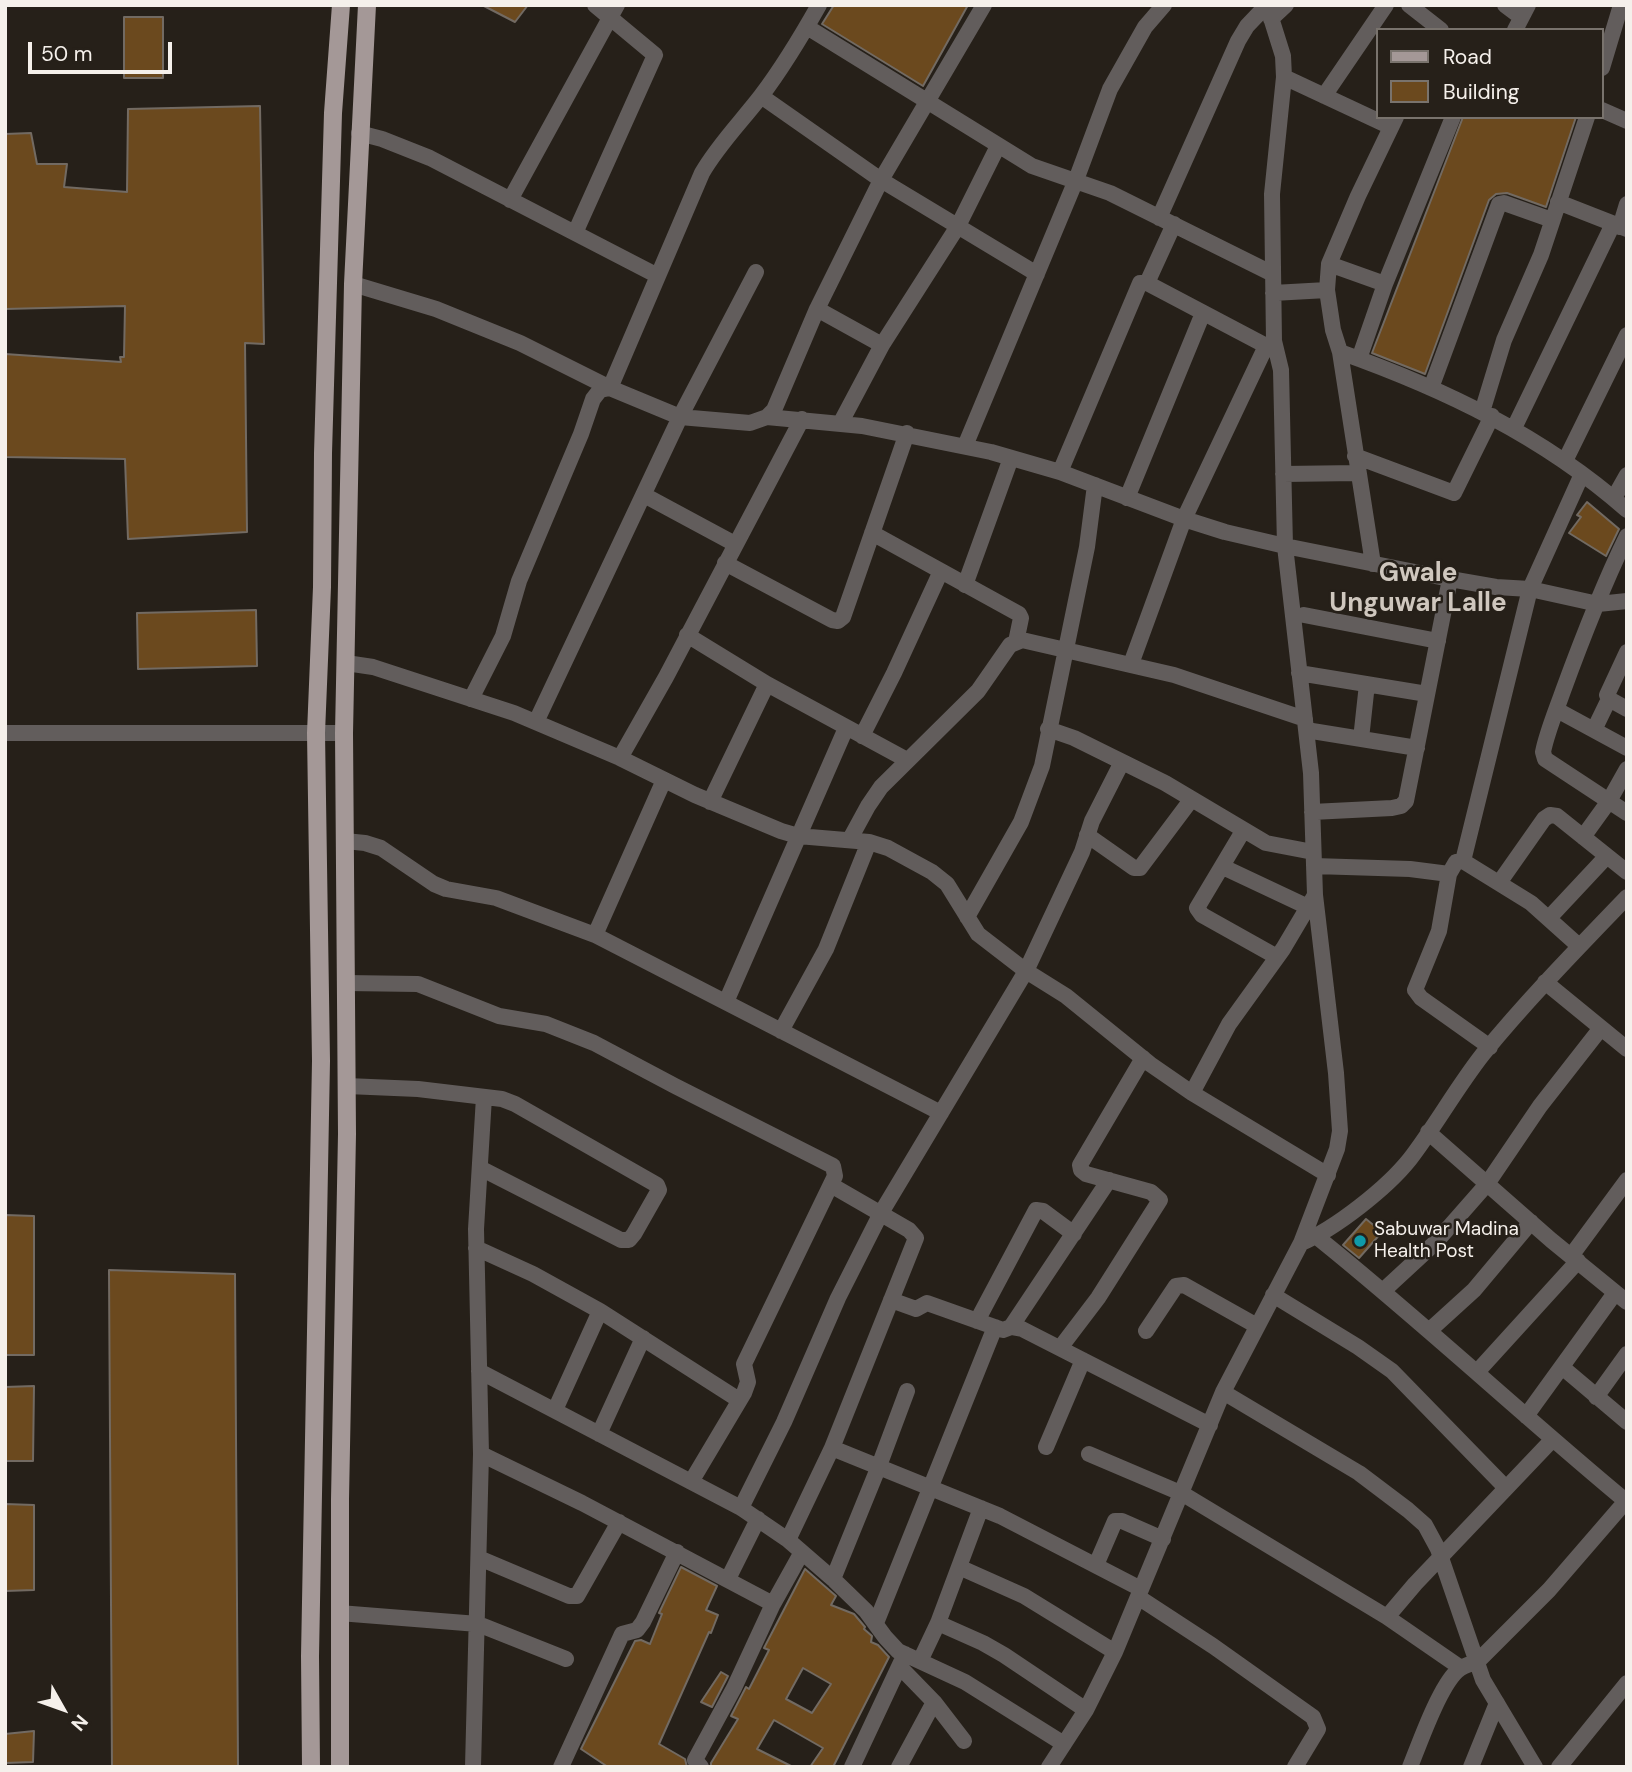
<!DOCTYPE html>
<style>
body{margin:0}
#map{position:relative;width:1632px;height:1772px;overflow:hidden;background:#262019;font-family:"DM Sans",sans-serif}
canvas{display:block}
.frame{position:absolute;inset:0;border:7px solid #f5f0eb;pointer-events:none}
.legend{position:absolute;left:1376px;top:28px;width:228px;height:91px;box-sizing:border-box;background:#262019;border:2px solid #79736d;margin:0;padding:9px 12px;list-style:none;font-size:21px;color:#f5f0eb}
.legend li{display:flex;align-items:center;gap:14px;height:35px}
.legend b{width:35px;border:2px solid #79736d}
.north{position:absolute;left:28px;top:1674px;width:70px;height:70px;-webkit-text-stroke:5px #262019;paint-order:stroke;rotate:130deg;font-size:19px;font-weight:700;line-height:28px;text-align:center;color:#f5f0eb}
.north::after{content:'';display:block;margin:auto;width:24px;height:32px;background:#f5f0eb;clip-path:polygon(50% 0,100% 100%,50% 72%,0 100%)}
.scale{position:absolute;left:28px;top:42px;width:144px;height:32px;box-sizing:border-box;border:4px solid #f5f0eb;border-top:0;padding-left:9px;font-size:21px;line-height:24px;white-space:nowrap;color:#f5f0eb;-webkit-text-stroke:5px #262019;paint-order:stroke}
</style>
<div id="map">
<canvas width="1632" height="1772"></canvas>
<div class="frame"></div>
<ul class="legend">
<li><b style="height:9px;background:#a49897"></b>Road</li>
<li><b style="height:19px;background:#6b491e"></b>Building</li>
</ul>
<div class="north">N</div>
<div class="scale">50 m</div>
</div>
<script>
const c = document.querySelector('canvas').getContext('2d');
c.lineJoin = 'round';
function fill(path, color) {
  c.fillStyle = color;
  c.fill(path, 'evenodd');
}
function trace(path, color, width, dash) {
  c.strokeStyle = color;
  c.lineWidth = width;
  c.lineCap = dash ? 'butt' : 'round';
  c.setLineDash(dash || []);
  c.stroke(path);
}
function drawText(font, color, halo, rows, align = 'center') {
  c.font = font + ' "DM Sans",sans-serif';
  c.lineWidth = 5;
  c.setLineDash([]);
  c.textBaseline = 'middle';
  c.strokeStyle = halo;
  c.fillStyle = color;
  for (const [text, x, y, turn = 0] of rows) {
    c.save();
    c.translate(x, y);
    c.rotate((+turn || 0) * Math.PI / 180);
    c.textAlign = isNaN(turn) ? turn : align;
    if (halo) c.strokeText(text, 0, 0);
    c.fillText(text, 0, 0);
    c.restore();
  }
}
const building = new Path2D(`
 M482,5h46l-13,17z
 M834,5h134l-45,81 -101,-62z
 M124,17h39v61h-39z
 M260,106l4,238 -19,-1 2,189 -119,7 -3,-80 -120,-2v-103l116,8 -1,-5h4l1,-51 -120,3v-175l26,-1 6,31h30l-3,23 63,5 1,-83z
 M1463,117h113l-30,90 -39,-14 -11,1 -7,6 -64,174 -53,-21z
 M1587,502l32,27 -13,27 -37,-23 12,-16 -4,-2z
 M256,610l1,56 -119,3 -1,-56z
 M5,1215l29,1v139h-29z
 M1366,1219l16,13 -23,26 -16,-13z
 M109,1270l126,4 3,493h-126z
 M34,1386l-1,75h-28v-74z
 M5,1504l29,1v85l-29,1z
 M681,1567l36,19 -11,24 12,5 -7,18 -2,-1 -50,112 26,15 2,8h-79l-27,-18 54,-108 6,-1 9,4 12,-30 -3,-1z
 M805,1569l31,27 -5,9 23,9 11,13 -1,2 8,7 -1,6 7,3 11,12 -56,110h-23l13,-19 -49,-28 -17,29 36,18h-82v-4l27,-44 -7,-3 15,-29 3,2 20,-39 -5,-2zM803,1668l28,16 -19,29 -26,-14z
 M721,1672l7,4 -16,31 -11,-5z
 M34,1731l-1,31 -28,1v-29z`);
fill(building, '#6b491e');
trace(building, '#726a62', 2);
trace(new Path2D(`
 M1409,5l32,25
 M1505,5l16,12
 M1271,19l15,-14
 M807,27l225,139 78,27 163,81
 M1515,30l13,-25
 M1602,68l19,-63
 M1284,77l107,50
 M761,96l120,84 156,94
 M1324,96l62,-91
 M1602,110l25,11
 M359,133l23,6 48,19 228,118
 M510,200l107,-195
 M1558,202l69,27
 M1159,218l79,-177 9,-15 20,-21
 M1620,227l7,-23
 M575,233l80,-178 -60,-50
 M1329,264l56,20
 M1147,283l127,67
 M353,284l83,25 84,34 90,45 70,29 70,6 17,-6 7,-7 43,-101 64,-129 103,-175
 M1273,293l54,-3
 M817,309l65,36
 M1340,352c104,37 203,84 287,158
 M1359,359l26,-75 68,-167
 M1431,388l68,-184 5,-1 48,17
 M1482,412l22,-72 37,-85 46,-138
 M767,417l95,9 129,26 69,20 124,47 41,13 60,14 165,33 46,8 34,2 68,15 29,-3
 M840,424l42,-79 76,-119 40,-80
 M1514,428l99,-204
 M965,446l111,-266 34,-91 35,-62 19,-22
 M1355,456l99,37 38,-77
 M1565,461l62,-126
 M1060,472l80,-189h7l27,-59
 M1283,474l75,-1
 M644,495l91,49
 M1127,498l76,-185
 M1614,498l13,-23
 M872,533l147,81 2,4 -5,24
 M1627,536c-24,49 -45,103 -64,155 -7,20 -16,41 -20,61l2,7 82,54
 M725,563l107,57 6,1 5,-4 64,-184
 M1373,564l-33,-212 -7,-22 -6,-40 2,-26 29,-68 38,-79
 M965,585l46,-127
 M1304,615l134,26
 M687,635l80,49 140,76
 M1627,652l-20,43 2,4 18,10
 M346,663l27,4 141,46 106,45 75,37 86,36 17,5 71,6 19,6 44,24 15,12 31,50 48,37 40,25 84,68 42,29 136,82
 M1131,664l53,-145 82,-173
 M1299,673l128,21
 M471,699l32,-63 16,-55 62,-147 12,-35 7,-9 10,-2 92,-215c16,-28 39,-51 59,-77 22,-29 40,-59 58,-91
 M1557,710l70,38
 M536,722l144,-305 76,-145
 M1048,729l26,9 91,45 101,60 47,9
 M1306,730l111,18
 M1594,730l15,-31
 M5,733h339
 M862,736l32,-63 47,-102
 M1361,739l6,-55
 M620,758l46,-81 136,-258
 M710,802l57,-118
 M1312,812l80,-4 9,-2 5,-5 44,-222
 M1243,831l-46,77 5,7 75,42
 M1087,835l47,33h6l51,-68
 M1583,837l26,-36 18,-32
 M850,839l18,-33 13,-19 97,-96 32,-46 12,-5 152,35 131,44
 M345,841l20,2 16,5 53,36 12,5 50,9 99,37 346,178
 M1463,861l67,-272 52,-115
 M1314,866l96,3 39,5
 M1223,867l85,40
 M1499,883l45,-64 6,-4 7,1 70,56
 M967,917l54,-95 21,-56 45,-219 8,-62
 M1549,918l58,-62
 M595,935l69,-155
 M1545,982l82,67
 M346,983l72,1 81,32 47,8 48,19 81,43 158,80 2,10 -91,188 4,18 -4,11 -53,89
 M726,1002l120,-274
 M781,1031l45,-82 43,-107
 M1490,1047l-69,-49 -6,-8 24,-59 10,-57 7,-12 7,-1 68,42 48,43
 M347,1086l71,3 84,10 13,5 142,81 2,5 -25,44 -5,6h-8l-141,-72
 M1192,1093l37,-69 54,-75 32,-54
 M1428,1132l123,108 76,62
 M1317,1237c106,85 205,178 310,265
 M1301,1243c34,-14 86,-55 109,-84 26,-34 47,-72 73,-105 45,-55 95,-106 144,-157
 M476,1248l57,26 67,37 139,89
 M1571,1256l56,-76
 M1384,1290l52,-48 51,-58 53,-78 61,-78
 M1273,1295l85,52 34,24 114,117
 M891,1300l25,9 11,-6 76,27 8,-3 11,2 188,96
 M977,1321l59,-111 7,1 31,23
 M1011,1327l98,-147
 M1430,1330l44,-40 57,-68
 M1146,1331l30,-45 8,-1 73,41
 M1060,1348l38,-50 62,-98 -9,-8 -65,-18 -5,-4 -1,-5 63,-107
 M1562,1367l65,55
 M479,1371l262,137 47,32 45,39 33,32 19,26 13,14 67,31 99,62
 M1477,1372l101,-111
 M1223,1392l136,81 49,37 17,15 13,24 45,131 52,87
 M1596,1397l31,-43
 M555,1410l45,-99
 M1526,1416l89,-123
 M599,1434l44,-96
 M1046,1447l37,-87
 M832,1448l168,68 141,73
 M481,1454l101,49 191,101
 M1089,1454l94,40 204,123 74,51
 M741,1508l43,-86 54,-124 43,-85 145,-242 56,-119 10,-31 30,-59
 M788,1540l44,-92 84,-210 -7,-8 -78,-45
 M479,1558l90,38h8l42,-74
 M1096,1565l19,-44h7l41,18
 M959,1567l65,29 91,56
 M728,1579l30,-60
 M833,1579l46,-113 28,-75
 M1138,1597l75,49 100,71 5,12 -23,38
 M339,1613l139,11 88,35
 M1387,1617l28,-33 138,-145
 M876,1623l119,-296
 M938,1623l45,20 21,12 82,55
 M920,1661l18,-38 43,-115
 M900,1667l34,35 30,39
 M473,1767l8,-313 -5,-225 8,-132
 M561,1767l61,-133 15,-4 6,-8 34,-70
 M701,1767l-6,-7 39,-72 39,-84 29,-52
 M852,1767l53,-113
 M899,1767l35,-65
 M1049,1767l37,-57 29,-58 108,-260 78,-149 36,-94 3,-18 -4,-58 -21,-178 -4,-122 -26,-227 -4,-176 -7,-29 -2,-147 12,-117 -1,-21 -16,-51
 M1410,1767c10,-25 29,-79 47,-96 6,-6 13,-7 20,-9l72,-72 77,-89
 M1471,1767l26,-64
 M1559,1767l68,-84`), '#625d5c', 16);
trace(new Path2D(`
 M311,1767l-1,-111 11,-595 -5,-328 6,-146 1,-134 10,-340 8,-108
 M340,1767v-268l7,-365 -3,-401 9,-449 14,-279`), '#a49897', 18);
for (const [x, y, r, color] of [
 [1360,1241,7,"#0f9aa8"]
]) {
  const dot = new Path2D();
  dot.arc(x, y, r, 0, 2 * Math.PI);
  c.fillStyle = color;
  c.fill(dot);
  trace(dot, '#262019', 2.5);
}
drawText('19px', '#f5f0eb', '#262019', [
 ["Sabuwar Madina",1374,1230],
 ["Health Post",1374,1252]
], 'left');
drawText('bold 26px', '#cfc7be', '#262019', [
 ["Gwale",1418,574],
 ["Unguwar Lalle",1418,604]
]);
</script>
